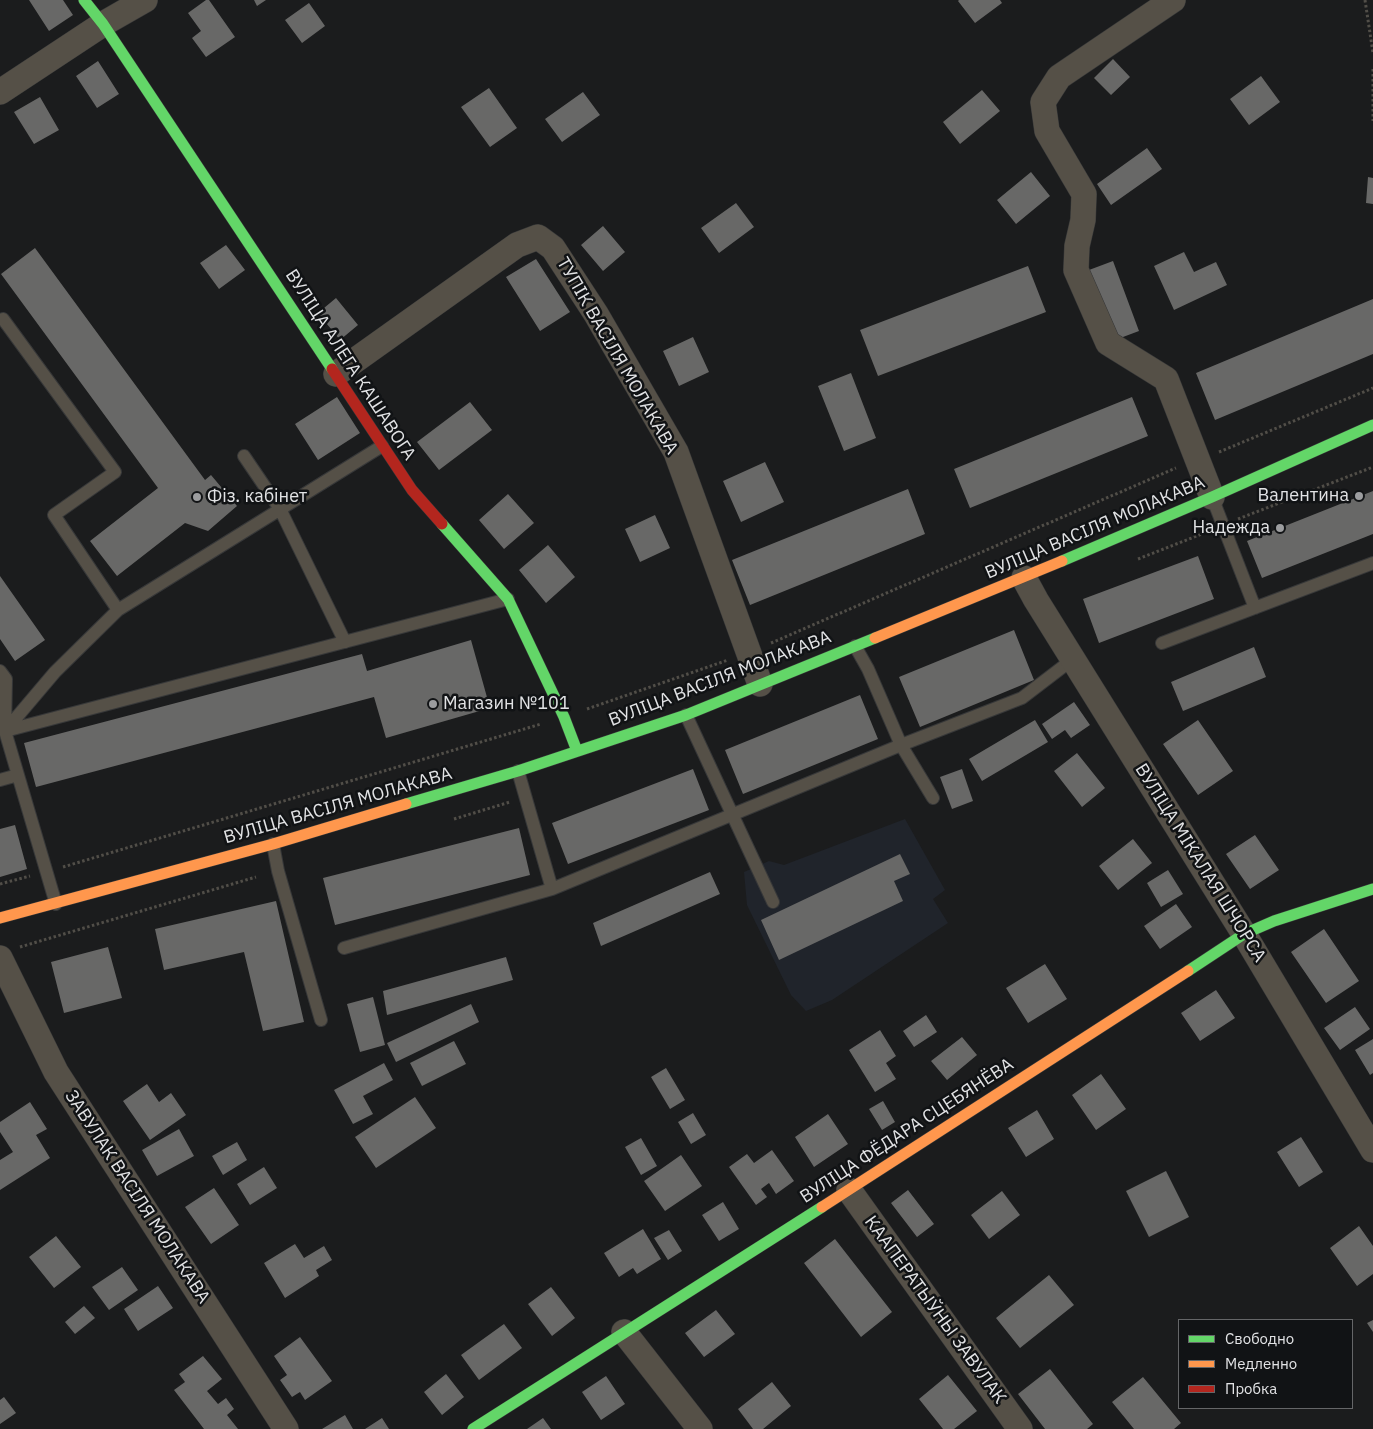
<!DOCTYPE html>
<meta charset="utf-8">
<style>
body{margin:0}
#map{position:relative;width:1373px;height:1429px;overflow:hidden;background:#1b1c1d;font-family:"IBM Plex Sans",sans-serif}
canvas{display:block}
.legend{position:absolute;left:1178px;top:1319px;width:175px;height:90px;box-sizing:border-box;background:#111315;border:1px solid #656668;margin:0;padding:6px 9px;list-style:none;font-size:15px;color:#e2e3e5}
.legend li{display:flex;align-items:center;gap:10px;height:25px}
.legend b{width:25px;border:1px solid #656668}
</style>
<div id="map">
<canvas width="1373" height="1429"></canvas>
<ul class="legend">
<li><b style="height:6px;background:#63d668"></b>Свободно</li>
<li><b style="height:6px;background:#ff974d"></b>Медленно</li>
<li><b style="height:6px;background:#b3261e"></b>Пробка</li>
</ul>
</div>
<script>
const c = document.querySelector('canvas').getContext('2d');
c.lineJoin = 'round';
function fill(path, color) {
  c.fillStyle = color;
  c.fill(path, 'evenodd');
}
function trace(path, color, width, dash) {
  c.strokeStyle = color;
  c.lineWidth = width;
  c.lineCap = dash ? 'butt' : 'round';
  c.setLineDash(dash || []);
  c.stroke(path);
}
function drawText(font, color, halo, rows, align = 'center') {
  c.font = font + ' "IBM Plex Sans",sans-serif';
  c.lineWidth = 5;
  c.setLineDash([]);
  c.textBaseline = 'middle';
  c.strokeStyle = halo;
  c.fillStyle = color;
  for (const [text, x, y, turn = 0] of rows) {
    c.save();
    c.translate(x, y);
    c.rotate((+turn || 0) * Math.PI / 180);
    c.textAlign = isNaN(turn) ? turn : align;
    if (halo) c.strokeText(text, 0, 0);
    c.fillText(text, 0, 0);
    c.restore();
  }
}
fill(new Path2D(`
 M905,819l40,71 -12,9 15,24 -116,77 -26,11 -15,-16 -44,-90 -3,-33 25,-11 15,4z`), '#20242b');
fill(new Path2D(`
 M29,0h34l10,15 -24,16z
 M206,0h3l26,37 -29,20 -14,-19 9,-7 -13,-18z
 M254,0h12l-9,6z
 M959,0h41l2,3 -27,20 -17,-22z
 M309,3l16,23 -23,17 -17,-23z
 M1113,59l17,18 -19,18 -17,-17z
 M98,61l21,33 -22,14 -21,-32z
 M1261,76l19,26 -31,23 -19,-26z
 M489,88l28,40 -27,19 -29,-40z
 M982,90l18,21 -40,33 -17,-22z
 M583,92l17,23 -38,27 -17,-23z
 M40,97l19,33 -25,14 -20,-32z
 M1147,148l15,21 -51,36 -14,-21z
 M1031,172l19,24 -34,28 -19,-24z
 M1368,177l5,1v26l-7,-1z
 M736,203l18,24 -35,26 -18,-25z
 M603,226l22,26 -22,19 -22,-26z
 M226,245l19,25 -26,19 -19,-26z
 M35,248l170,232 6,-5 26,31 -29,25 -23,-8 -68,53 -27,-35 68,-53 -157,-214z
 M1184,252l10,20 22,-10 11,23 -53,25 -20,-44z
 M536,259l34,53 -30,19 -34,-54z
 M1113,261l26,70 -24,9 -26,-70z
 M1028,266l18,46 -168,64 -18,-46z
 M336,298l22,27 -18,15 -22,-27z
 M1373,299v55l-158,66 -19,-47z
 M693,337l16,35 -30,14 -16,-35z
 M851,373l25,65 -32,13 -26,-65z
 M337,397l23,36 -42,27 -23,-36z
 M1132,397l16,39 -178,72 -16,-39z
 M470,402l22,28 -53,40 -22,-28z
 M765,462l19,40 -43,20 -18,-41z
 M908,489l17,45 -175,71 -18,-45z
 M1373,491v43l-111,44 -15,-37z
 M508,494l26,29 -30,26 -25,-29z
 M655,515l15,33 -30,14 -15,-33z
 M548,545l27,32 -29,26 -27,-33z
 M1198,556l16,43 -115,44 -16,-44z
 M0,576l45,64 -30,21 -15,-22z
 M1014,630l20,50 -114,47 -21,-50z
 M471,640l19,68 -104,30 -12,-41 -338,90 -12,-44 338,-89 5,17z
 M1254,647l12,30 -83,34 -12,-29z
 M860,695l18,44 -135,55 -18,-44z
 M1074,702l16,23 -19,13 -6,-8 -13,9 -10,-15z
 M1035,720l13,22 -66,39 -13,-22z
 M1198,720l35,51 -35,24 -35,-51z
 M1077,753l28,35 -23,19 -28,-36z
 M693,769l16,41 -141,54 -16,-41z
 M962,769l11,32 -21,8 -12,-32z
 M15,825l12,44 -27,8v-48z
 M519,828l11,47 -195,50 -12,-47z
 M1255,835l24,35 -29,19 -24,-35z
 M1133,839l19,24 -34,27 -19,-24z
 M900,854l10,20 -16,7 9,20 -124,59 -18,-40z
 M1168,870l15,24 -22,13 -14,-24z
 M710,872l10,22 -119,52 -8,-23z
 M276,901l28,121 -41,9 -19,-79 -80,18 -9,-41z
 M1176,904l16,23 -32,22 -16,-23z
 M1324,929l35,52 -33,22 -35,-51z
 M108,947l14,51 -58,15 -13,-51z
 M506,957l7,23 -126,35 -4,-24z
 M1045,964l22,35 -39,24 -22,-35z
 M1216,990l19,28 -35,23 -19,-28z
 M373,997l12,48 -25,7 -13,-48z
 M471,1004l8,18 -83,40 -9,-19z
 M1355,1007l15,22 -30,21 -16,-22z
 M926,1015l11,17 -23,15 -11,-16z
 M880,1030l16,26 -10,7 10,16 -21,13 -26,-42z
 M962,1037l15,18 -30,25 -16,-19z
 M1373,1039v34l-3,2 -15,-25z
 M454,1041l12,23 -44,22 -12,-23z
 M384,1063l9,17 -30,16 10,18 -20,10 -19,-34z
 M666,1068l19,32 -15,9 -19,-32z
 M1101,1074l25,35 -30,21 -24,-35z
 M147,1084l12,18 12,-9 15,22 -36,25 -27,-39z
 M415,1097l21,31 -60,40 -21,-31z
 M883,1101l12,21 -13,8 -13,-21z
 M30,1102l17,27 -11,6 14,23 -50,32v-30l13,-8 -13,-20v-10z
 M1037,1110l17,29 -28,18 -18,-29z
 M693,1113l13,22 -15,9 -13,-22z
 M828,1114l20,30 -34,23 -19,-30z
 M179,1129l15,27 -37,20 -15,-26z
 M1301,1137l22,35 -24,15 -22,-35z
 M641,1138l16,28 -16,9 -16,-28z
 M237,1142l10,18 -24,15 -11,-19z
 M772,1150l22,31 -18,13 -7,-11 -8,6 6,8 -11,8 -27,-38 18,-13 7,9z
 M681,1155l21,31 -37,25 -21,-30z
 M264,1167l13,21 -27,17 -13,-21z
 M1166,1171l23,46 -40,20 -23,-46z
 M214,1188l25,37 -28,19 -26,-37z
 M908,1190l26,34 -17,13 -26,-34z
 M1002,1191l18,24 -31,24 -18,-24z
 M723,1202l16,27 -20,12 -17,-26z
 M1359,1226l14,20v28l-16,12 -27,-38z
 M643,1229l18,30 -24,15 -4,-6 -14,9 -15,-24z
 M669,1230l13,21 -14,9 -14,-22z
 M56,1236l25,31 -27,21 -25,-31z
 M835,1239l57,73 -31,25 -57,-74z
 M295,1244l9,14 20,-12 8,14 -16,10 3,6 -34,22 -21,-35z
 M122,1267l16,23 -29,20 -17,-23z
 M1049,1275l25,30 -54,43 -24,-30z
 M158,1286l15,22 -35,23 -14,-22z
 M551,1287l24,31 -23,18 -24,-32z
 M84,1306l11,12 -20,16 -10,-12z
 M716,1310l19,24 -31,23 -19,-24z
 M1373,1320v12l-6,-9z
 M504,1324l18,24 -43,32 -18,-25z
 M300,1337l32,44 -27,19 -5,-8 -8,5 -12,-17 7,-5 -13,-19z
 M203,1356l19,23 -15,12 11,13 8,-6 8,11 -7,6 11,14h-34l-30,-39 11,-8 -6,-8z
 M1050,1369l43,55 -6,5h-42l-27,-35z
 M446,1374l18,23 -22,18 -18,-23z
 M948,1375l29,36 -23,18h-11l-24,-30z
 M606,1376l19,28 -24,16 -19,-28z
 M1143,1377l38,46 -7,6h-40l-22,-27z
 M772,1382l19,24 -28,23h-10l-15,-20z
 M4,1397l12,16 -16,11v-24z
 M345,1415l8,14h-31z
 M382,1418l7,11h-24z
 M543,1418l8,11h-24z`), '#686867');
const lane = new Path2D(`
 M3,319l112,153 -61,43 64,95
 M244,456l36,53 65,133
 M1212,497l43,111
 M1162,643l211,-80
 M855,646l13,23 33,76 32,53
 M0,671l6,8 -1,52 51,173
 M686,715l87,187
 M5,731l503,-132
 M5,731l50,-59 63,-62 264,-164
 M518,771l34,118
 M0,780l18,-5
 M273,844l5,27 43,149
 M344,948l208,-59 349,-144 121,-47 51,-39`);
const street = new Path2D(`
 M1173,0l-114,77 -16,25 4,29 37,63 -1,26 -6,26 -1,24 32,73 58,36 46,118
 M0,92l103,-68 42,-24
 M336,374l181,-129 21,-8 15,11 43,66 80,138 84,232
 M1024,578l12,22 208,334 129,216
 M0,958l56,114 230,357
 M849,1190l171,239
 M624,1332l76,97`);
const fast = new Path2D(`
 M84,0l19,24 229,345
 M442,524l66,75 56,118 13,34
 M1062,561l150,-64 161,-72
 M406,804l112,-33 168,-56 189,-77
 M1188,971l56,-37 30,-13 99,-32
 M473,1429l349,-222`);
const slow = new Path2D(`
 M875,638l187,-77
 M0,918l273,-74 133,-40
 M822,1207l366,-236`);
const jam = new Path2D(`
 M332,369l80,121 30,34`);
trace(lane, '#373839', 14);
trace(street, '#373839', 26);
trace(fast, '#373839', 12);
trace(slow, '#373839', 12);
trace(jam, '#373839', 12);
trace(new Path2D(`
 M1365,0l8,53
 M1373,69v52
 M1219,452l154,-64
 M1238,519l135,-52
 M1138,559l69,-27
 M771,643l405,-175
 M587,709l141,-49
 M454,819l56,-17
 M63,867l478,-143
 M0,884l30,-8
 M20,947l236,-70`), '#514e48', 3, [2.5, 2.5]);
trace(lane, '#555047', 12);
trace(street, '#555047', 25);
trace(fast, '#63d668', 11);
trace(slow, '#ff974d', 11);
trace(jam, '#b3261e', 11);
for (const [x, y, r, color] of [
 [1359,496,5,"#9c9d9f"],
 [197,497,5,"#9c9d9f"],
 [1280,528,5,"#9c9d9f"],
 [433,704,5,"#9c9d9f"]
]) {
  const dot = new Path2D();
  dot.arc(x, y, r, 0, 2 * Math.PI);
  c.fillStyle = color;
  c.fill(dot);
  trace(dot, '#111315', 2);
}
drawText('18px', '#e2e3e5', '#111315', [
 ["ТУПІК ВАСІЛЯ МОЛАКАВА",617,356,60],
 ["ВУЛІЦА АЛЕГА КАШАВОГА",350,365,57],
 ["ВУЛІЦА ВАСІЛЯ МОЛАКАВА",1095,528,-23],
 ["ВУЛІЦА ВАСІЛЯ МОЛАКАВА",720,679,-21],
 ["ВУЛІЦА ВАСІЛЯ МОЛАКАВА",338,806,-16],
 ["ВУЛІЦА МІКАЛАЯ ШЧОРСА",1200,863,58],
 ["ВУЛІЦА ФЁДАРА СЦЕБЯНЁВА",907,1131,-33],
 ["ЗАВУЛАК ВАСІЛЯ МОЛАКАВА",137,1197,57],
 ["КААПЕРАТЫЎНЫ ЗАВУЛАК",935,1310,54]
]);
drawText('18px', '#e2e3e5', '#111315', [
 ["Валентина",1349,496],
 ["Фіз. кабінет",207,497,"left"],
 ["Надежда",1270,528],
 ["Магазин №101",443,704,"left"]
], 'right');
</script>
